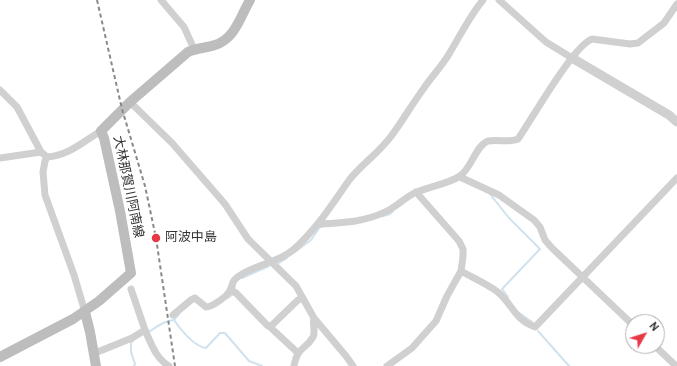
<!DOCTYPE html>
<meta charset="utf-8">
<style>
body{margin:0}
#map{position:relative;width:677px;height:366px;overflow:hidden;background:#fff;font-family:Overpass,sans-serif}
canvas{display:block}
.north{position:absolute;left:625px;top:314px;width:40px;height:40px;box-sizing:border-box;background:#fff;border:1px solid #adadad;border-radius:50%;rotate:51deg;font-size:11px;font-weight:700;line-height:16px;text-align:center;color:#333}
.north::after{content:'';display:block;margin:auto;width:14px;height:18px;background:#e63946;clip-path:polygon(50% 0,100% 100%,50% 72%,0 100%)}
</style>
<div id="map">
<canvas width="677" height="366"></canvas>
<div class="north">N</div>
</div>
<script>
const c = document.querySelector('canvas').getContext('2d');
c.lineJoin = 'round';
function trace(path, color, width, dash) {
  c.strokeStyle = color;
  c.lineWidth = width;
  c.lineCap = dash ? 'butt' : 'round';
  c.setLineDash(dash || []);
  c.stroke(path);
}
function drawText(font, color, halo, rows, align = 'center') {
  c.font = font + ' Overpass,"Noto Sans JP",sans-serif';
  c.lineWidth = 4;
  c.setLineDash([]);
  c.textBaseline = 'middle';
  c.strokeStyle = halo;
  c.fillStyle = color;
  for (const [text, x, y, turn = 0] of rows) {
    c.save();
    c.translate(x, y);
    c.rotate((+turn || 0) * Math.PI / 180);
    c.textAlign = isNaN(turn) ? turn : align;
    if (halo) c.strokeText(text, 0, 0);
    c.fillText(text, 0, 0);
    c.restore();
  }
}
trace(new Path2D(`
 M490,194l19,24 31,31 -38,40 6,8
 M383,216l7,-2 3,-3
 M295,252l16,-12 9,-13h2
 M279,263l8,-5
 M242,278l27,-12
 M228,298l5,-4 2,-8
 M518,312l14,10
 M174,320c7,10 19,26 32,28l14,-15h5l24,28 13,5
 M538,331l31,35
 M147,333c10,-6 16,-12 27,-13l5,-6
 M133,341l-2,1v10l4,12 -1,2`), '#cfe2ee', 2);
trace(new Path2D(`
 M161,0l23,27 10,22
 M499,0l47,42 26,16
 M0,90l17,17 24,45 6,5c21,-1 37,-16 54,-26
 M130,102l42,41 53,61 23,35 48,47 18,32 32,38 7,10
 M47,157l-2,4 -2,11 2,23 29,80 11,37
 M0,158l41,-6
 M460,177l39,18 35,25 6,7 5,13 7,8 81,77
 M319,224c22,-1 47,-2 68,-13 11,-5 19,-15 30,-19 14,-6 31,-8 43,-16 11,-7 16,-31 28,-35 10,-2 20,2 30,-2 14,-20 55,-93 74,-100l38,5 8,-1 26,-20 13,-19
 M461,271c10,6 33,16 40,24 13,13 15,25 34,32l142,-149
 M131,289l14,41
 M230,290l6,3 31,32 3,2
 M173,315l18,-15 4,-2 11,9c6,0 22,-11 24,-17 4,-8 1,-8 9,-14 17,-12 39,-13 54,-26 24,-21 39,-46 57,-71 13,-16 30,-27 42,-44 11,-15 21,-32 32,-47 8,-12 18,-22 25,-34 11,-18 20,-37 34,-54
 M655,346l21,20
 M95,353l37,-15 13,-8c6,13 11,29 24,36
 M298,353l-28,-26 28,-27 5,-2
 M294,366c4,-21 11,-15 19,-29 3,-5 -1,-13 1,-19
 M387,366l25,-18 24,-27 11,-25 14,-25 2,-14v-8l-4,-8 -43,-49`), '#d0d0d0', 7);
trace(new Path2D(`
 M572,58l97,57 8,7`), '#d0d0d0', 9);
trace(new Path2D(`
 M85,312l5,20 6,34
 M0,357l73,-38 26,-18 32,-28 -11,-62 -16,-73 -3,-7 29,-29 58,-50c8,-4 18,-4 27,-7 20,-6 25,-28 35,-45`), '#bdbdbd', 10);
trace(new Path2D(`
 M97,0l25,109 23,77 11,52 19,128`), '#888', 2, [4, 3]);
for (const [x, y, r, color] of [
 [156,238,5,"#e63946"]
]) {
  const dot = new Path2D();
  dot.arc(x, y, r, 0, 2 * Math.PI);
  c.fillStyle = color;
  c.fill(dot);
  trace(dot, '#fff', 1.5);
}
drawText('13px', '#333', '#fff', [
 ["大林那賀川阿南線",127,187,78]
]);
drawText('13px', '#333', '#fff', [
 ["阿波中島",165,238]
], 'left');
</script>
